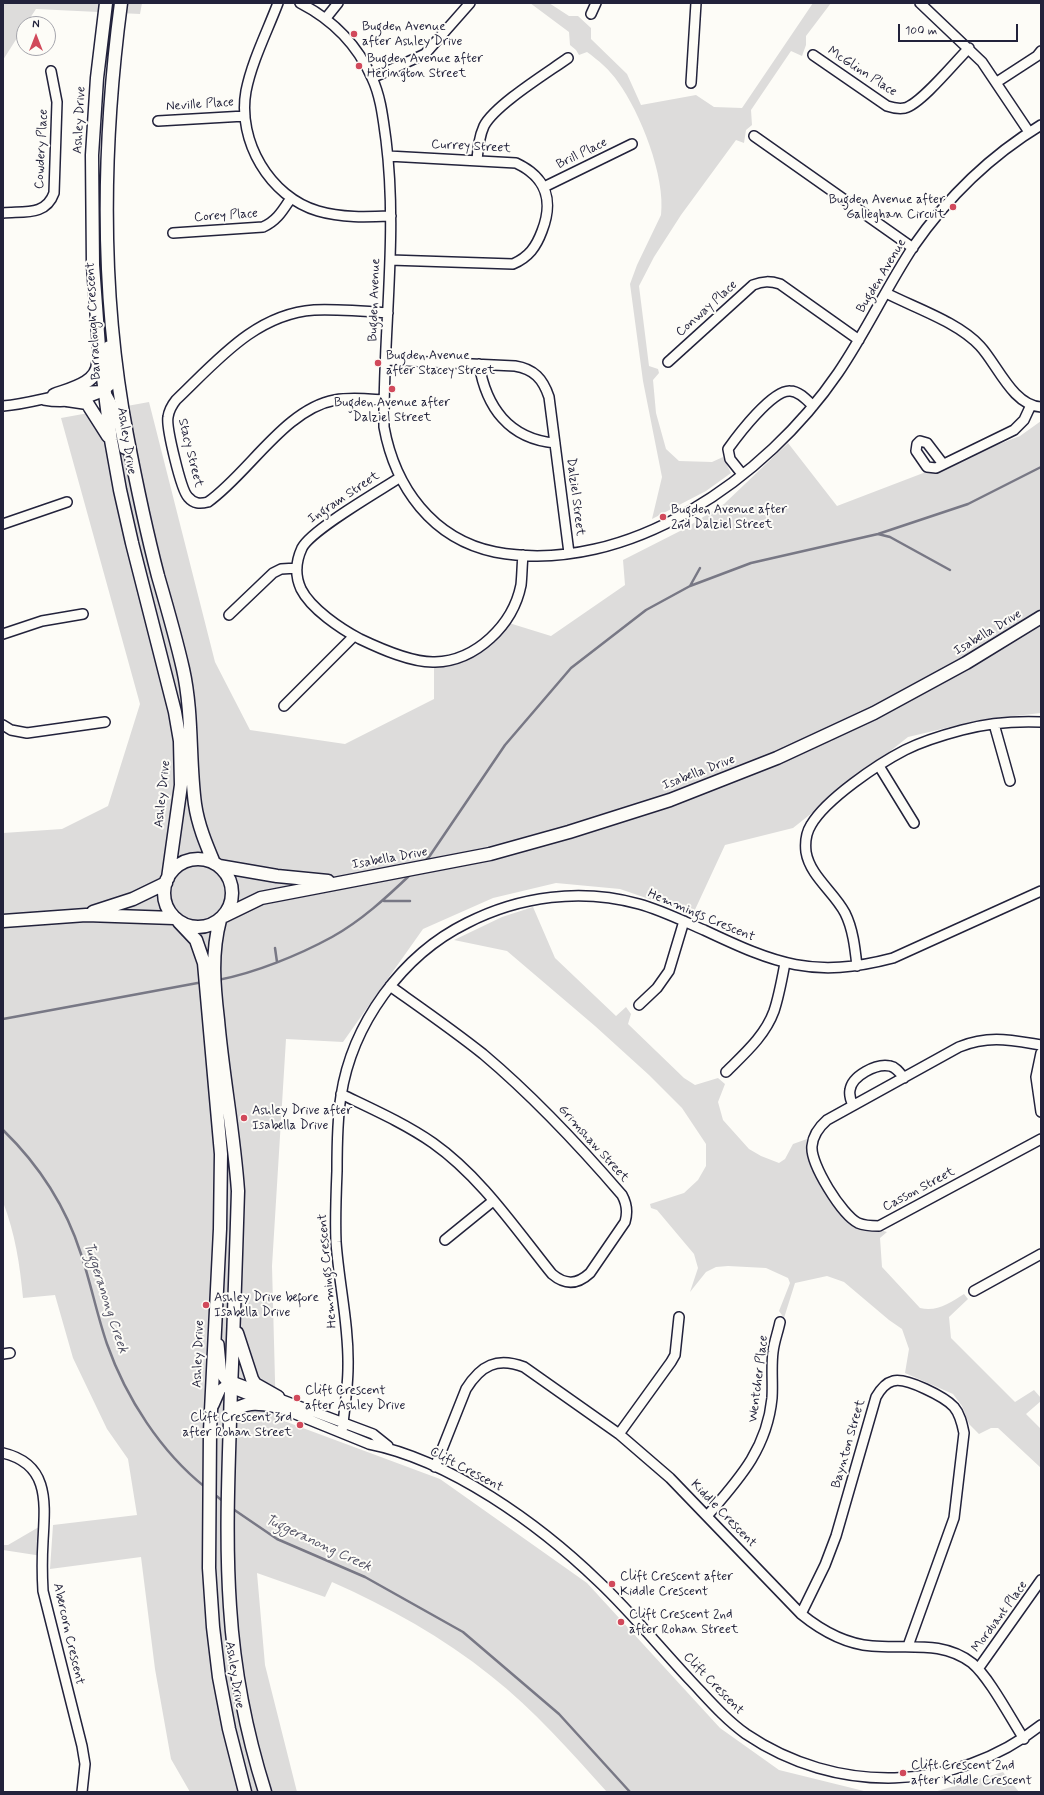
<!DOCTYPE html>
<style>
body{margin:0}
#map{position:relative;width:1044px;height:1795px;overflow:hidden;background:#fdfcf7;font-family:Mynerve,sans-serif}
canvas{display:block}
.frame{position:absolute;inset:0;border:4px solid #22223b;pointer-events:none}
.north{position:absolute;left:16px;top:16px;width:40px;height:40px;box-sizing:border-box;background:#fdfcf7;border:1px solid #a5a5ac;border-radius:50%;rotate:0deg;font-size:11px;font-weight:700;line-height:16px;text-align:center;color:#22223b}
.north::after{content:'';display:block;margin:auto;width:14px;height:18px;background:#d1495b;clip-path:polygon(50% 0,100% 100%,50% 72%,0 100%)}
.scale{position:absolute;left:898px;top:24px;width:120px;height:18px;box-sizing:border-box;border:2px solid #22223b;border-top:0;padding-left:5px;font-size:12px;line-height:14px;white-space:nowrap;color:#22223b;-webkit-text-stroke:3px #fdfcf7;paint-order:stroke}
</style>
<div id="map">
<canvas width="1044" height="1795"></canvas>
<div class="frame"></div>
<div class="north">N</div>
<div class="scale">100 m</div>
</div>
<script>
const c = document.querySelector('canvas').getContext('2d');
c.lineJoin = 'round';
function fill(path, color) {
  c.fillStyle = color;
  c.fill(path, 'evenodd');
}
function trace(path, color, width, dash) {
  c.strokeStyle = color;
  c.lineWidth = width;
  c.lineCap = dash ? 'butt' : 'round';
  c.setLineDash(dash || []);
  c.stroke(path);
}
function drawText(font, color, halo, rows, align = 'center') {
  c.font = font + ' Mynerve,sans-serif';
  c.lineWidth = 4;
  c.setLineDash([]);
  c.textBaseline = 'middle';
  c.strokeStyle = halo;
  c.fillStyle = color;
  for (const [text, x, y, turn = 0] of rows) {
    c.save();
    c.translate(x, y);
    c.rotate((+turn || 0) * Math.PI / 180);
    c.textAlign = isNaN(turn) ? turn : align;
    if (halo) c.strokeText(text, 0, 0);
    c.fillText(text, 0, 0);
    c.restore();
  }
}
fill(new Path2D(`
 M3,3h139l-2,11 -104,-5 -10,15h-2v3l-21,33z
 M530,3h19l20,13h9l13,12v11l36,35 14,31 55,-10 18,12 28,1 71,-105h18l-25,33v9l-4,11 -11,-5 -40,59 1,15 -6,5 -2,13 -8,-3 -55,75 -27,42 -15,29 10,80 9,3 1,4 -6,7 3,33 10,36 13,12 33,1 11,-5 8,16 -25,18 -54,28 10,-42 -19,-96 -13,-97 7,-19 24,-50c5,-38 -21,-103 -43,-133 -8,-12 -20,-22 -31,-30l-8,3 -3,-5 -6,-5 -1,-13z
 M149,402l66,260 35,68 95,14 89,-45v-35l59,-22 16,-19 42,13 74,-51 -2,-25 61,-31 40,-25 64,-61 49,63 183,-70 21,-15v292l-61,7 -72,17 -115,91 -68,17 -32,69 -73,-25 -64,-6 -63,15 -70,31 -80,113 -57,-3 -14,227 4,152 164,61 147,104 133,145 59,42 85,21 28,1h-285c-36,-40 -73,-82 -116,-116 -48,-39 -103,-69 -159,-94l-7,15 -68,-24 8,92 32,127h-107l-19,-33 -16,-90 -14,-112 -91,12 3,-44 84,-10 -9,-56 -21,-30 -34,-71 -18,-63 -32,3c-3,-33 -8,-65 -20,-96v-369l59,-4 46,-23 32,-102 -79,-286z
 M533,907l22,51 61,58 10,-9 5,7 -3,10 56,54 11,7 23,-7 7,6 -7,18 5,18 26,29 12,7 18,7 6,-4 8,-15 14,-5 2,2v16l2,8c12,20 27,60 51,65 9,1 16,-1 25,2l-7,6 2,29 38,41c17,4 30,-5 44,-14l4,5 -19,18 2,21 64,64 19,-12 7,8v3l-15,13 15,15v39l-43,-40h-7l-12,6 -10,-10 -7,-18 -9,-12 -48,-21 4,-24 -7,-20 -13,-9 -45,-38 -17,-6 -32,7 -11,35 -5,-7 11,-28 -2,-5 -22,-10 -38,-2 -12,1 -10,5 -16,20 8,-24 -4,-14 -37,-44 -6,-2 -1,-4 34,-11 14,-13 8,-14v-22l-24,-36 -33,-33 -54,-49 -88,-75 -53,-11 48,-23z
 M44,1524l-2,32 -39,-6v-5h5z
 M1003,1772l16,20h-85z`), '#dddcdb');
trace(new Path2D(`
 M878,534l12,3 60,33
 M690,586l10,-18
 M423,863l6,-6 76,-112 66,-77 75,-58 44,-24 61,-23 127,-29 90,-30 73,-37
 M384,901h26
 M275,948l2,14
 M218,980c37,-7 81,-25 114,-43 29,-16 55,-40 79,-63
 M3,1019l200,-37
 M3,1130c36,35 63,77 78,124 10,30 16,61 26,90 19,54 54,108 98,143
 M214,1494l10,8
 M233,1509l44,30 88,38 98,55 96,82 71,78`), '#787885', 2.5);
const minor = new Path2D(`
 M278,3c-11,29 -26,58 -32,88 -9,50 24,106 72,120 24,7 48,6 73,5
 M300,3c33,17 57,41 72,75 9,19 11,41 14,62 12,95 -3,191 -2,287 11,60 48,112 111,125 133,25 272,-75 343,-179 28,-41 48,-85 75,-126 34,-49 77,-91 128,-122
 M920,3l62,59 47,70
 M591,14l5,-11
 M326,18l12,-15
 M813,55l74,51c6,2 12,3 18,2 16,-4 51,-47 64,-60
 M372,78l53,-24 45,-51
 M997,82l40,-26 4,-5
 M691,83l5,-80
 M158,121l87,-5
 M754,136l159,112
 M388,156l128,7c30,14 38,37 26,68 -6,16 -13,26 -29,33l-123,-4
 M477,160c1,-12 2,-23 7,-34 11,-21 63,-53 84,-68
 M544,187l88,-43
 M3,213c21,-2 43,3 51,-20l3,-91 -6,-31
 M173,233l90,-6c14,-6 20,-17 28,-29
 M886,293c29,15 72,29 94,53 17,18 33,60 61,61
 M386,360l129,6c19,3 28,13 34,31l20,156
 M668,362l85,-77c10,-4 17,-4 27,-1l79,56
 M479,364c7,43 30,75 76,79
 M44,400c21,4 51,0 67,-15l-3,-39
 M384,400c-17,-1 -33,-3 -49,0 -50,9 -87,74 -127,102 -8,2 -14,2 -20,-5 -7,-7 -22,-70 -20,-80 1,-7 4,-12 8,-17 40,-38 79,-86 138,-90 24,-1 49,1 74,3
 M3,406c35,-3 66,-17 101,-15 13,17 16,38 20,58
 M943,464l-16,-21 -7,-2 -3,3 -1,7 11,16 9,1 78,-38 10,-10 7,-15
 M742,474l-12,-15 -2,-10c10,-14 44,-59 62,-58 9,0 17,9 23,15
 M399,478c-20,13 -88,52 -97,70 -6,13 -7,28 -1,41 10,20 40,40 59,50 21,10 52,24 75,23 41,-1 78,-37 86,-77 1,-9 1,-20 2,-30
 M3,524l64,-22
 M229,615l44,-42 8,-4 16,-1
 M3,634l39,-13 41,-7
 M284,706l70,-70
 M994,724l16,57
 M3,725l8,5 16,3 78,-11
 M879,766l35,57
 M857,966c-2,-18 -4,-37 -12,-53 -11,-21 -35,-37 -39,-61 -1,-9 0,-19 5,-27 15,-26 67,-61 94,-75 18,-9 38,-15 57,-20 26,-7 53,-9 79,-8
 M639,1005l18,-17 12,-17 15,-50
 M1041,1045c-31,-5 -52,-10 -82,2l-132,73c-8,7 -14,15 -15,26 -2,18 30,69 46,77 7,3 14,3 21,3l162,-87
 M1041,1053l-5,24 5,35
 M726,1072c18,-18 39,-36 48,-61 5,-15 8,-32 11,-48
 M341,1094c31,15 63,29 92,49 48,34 82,85 119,131 13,11 25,11 38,-1l35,-51c3,-10 2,-18 -3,-27 -43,-50 -88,-98 -139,-141 -30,-24 -62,-46 -93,-68
 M853,1105c-2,-4 -4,-10 -3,-15 2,-14 26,-27 40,-24 6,1 10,7 14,12
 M445,1240l48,-39
 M974,1291l67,-37
 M219,1344l3,32 9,12 138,56c81,16 170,80 229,137 33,31 62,67 93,100 18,19 34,38 55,53 90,61 209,59 295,-9
 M3,1354l7,-1
 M214,1405l7,-16 11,-8 141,53 15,12
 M342,1433c2,-22 6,-44 6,-66 1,-42 -9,-83 -12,-125 -1,-24 0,-47 1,-71 0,-25 0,-50 4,-75 11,-72 61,-141 126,-173 53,-27 114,-35 172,-19 22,6 44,17 65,26 72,34 109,49 189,28l148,-67
 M619,1434l52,-72 4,-7 4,-38
 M3,1453c47,11 42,50 40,88 -1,17 -1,33 0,50l39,155 3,18 -3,28
 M435,1467l31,-78c15,-24 31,-32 58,-22l95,67 51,44 131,136c21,17 44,30 71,32 36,3 70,-6 100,17 17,14 39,56 52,76
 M707,1516c32,-37 60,-67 65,-118 1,-15 -1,-31 1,-46 1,-10 5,-20 7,-30
 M801,1614l24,-49 11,-29 40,-139c4,-7 9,-14 17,-16 13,-4 52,16 61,26 6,7 8,16 10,26l-10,85 -46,128
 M978,1669l63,-89`);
const major = new Path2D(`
 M106,3l-9,75 -5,77 1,110 6,82 12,93 9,50 12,53 43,169 5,29 1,44 -13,93
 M121,3c-19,143 -21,290 6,432 9,47 19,95 31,141 9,31 18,62 25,93 10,45 6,90 12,135 3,21 11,40 19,59
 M54,395c16,-6 44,-12 44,-32
 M67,400l20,3 21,33
 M164 893a34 34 0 1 1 68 0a34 34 0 1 1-68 0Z
 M219,866l58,10 51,5
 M93,912l40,-13 33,-16
 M224,916l37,-18 229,-44 79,-22 101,-32 107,-42 97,-45 92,-50 75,-46
 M220,920c-9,34 -6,66 -2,100 5,57 16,113 20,171 -2,65 -4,131 -7,197 -2,73 -6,146 -1,219 4,63 16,125 35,185
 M3,921l83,-6 88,3
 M179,922l17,18 8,23 17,191 -1,75 -10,202 -1,137 4,59 6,50 10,52 16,63
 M237,1333l15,46 3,5 23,13
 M230,1414c13,-13 28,-11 45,-8`);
trace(minor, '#22223b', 12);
trace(major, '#22223b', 15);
trace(minor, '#fdfcf7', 9);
trace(major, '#fdfcf7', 12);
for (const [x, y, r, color] of [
 [354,34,4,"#d1495b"],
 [359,66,4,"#d1495b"],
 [953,207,4,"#d1495b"],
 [378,363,4,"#d1495b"],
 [392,389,4,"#d1495b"],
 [663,517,4,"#d1495b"],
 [244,1118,4,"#d1495b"],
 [206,1305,4,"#d1495b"],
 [297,1398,4,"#d1495b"],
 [300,1425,4,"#d1495b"],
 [612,1584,4,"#d1495b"],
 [621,1622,4,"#d1495b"],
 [903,1773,4,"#d1495b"]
]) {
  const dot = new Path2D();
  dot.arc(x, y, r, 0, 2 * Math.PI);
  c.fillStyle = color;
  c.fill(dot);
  trace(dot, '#fdfcf7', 1.5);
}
drawText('13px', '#22223b', '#fdfcf7', [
 ["Bugden Avenue",362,27],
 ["after Ashley Drive",362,42],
 ["Bugden Avenue after",367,59],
 ["Herington Street",367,74],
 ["Bugden Avenue after",945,200,"right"],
 ["Galleghan Circuit",945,215,"right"],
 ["Bugden Avenue",386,356],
 ["after Stacey Street",386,371],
 ["Bugden Avenue after",392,403,"center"],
 ["Dalziel Street",392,418,"center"],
 ["Bugden Avenue after",671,510],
 ["2nd Dalziel Street",671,525],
 ["Ashley Drive after",252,1111],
 ["Isabella Drive",252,1126],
 ["Ashley Drive before",214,1298],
 ["Isabella Drive",214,1313],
 ["Clift Crescent",305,1391],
 ["after Ashley Drive",305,1406],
 ["Clift Crescent 3rd",292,1418,"right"],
 ["after Rohan Street",292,1433,"right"],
 ["Clift Crescent after",620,1577],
 ["Kiddle Crescent",620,1592],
 ["Clift Crescent 2nd",629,1615],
 ["after Rohan Street",629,1630],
 ["Clift Crescent 2nd",911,1766],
 ["after Kiddle Crescent",911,1781]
], 'left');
drawText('13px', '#22223b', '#fdfcf7', [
 ["McGlinn Place",862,72,33],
 ["Neville Place",200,105,-4],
 ["Ashley Drive",80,120,-87],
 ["Currey Street",471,147,3],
 ["Cowdery Place",42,149,-87],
 ["Brill Place",582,154,-26],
 ["Corey Place",226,216,-4],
 ["Bugden Avenue",882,276,-59],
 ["Bugden Avenue",375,300,-88],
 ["Conway Place",707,309,-42],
 ["Barraclough Crescent",94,321,-93],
 ["Ashley Drive",126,441,81],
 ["Stacy Street",190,453,76],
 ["Dalziel Street",575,497,83],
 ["Ingram Street",344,498,-34],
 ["Isabella Drive",988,633,-31],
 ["Isabella Drive",699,773,-21],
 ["Ashley Drive",163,794,-84],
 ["Isabella Drive",390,859,-10],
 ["Hemmings Crescent",701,916,23],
 ["Grimshaw Street",593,1144,48],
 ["Casson Street",919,1190,-28],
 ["Hemmings Crescent",328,1271,-95],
 ["Ashley Drive",199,1354,-88],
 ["Wentcher Place",759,1379,-83],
 ["Baynton Street",849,1444,-74],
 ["Clift Crescent",466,1470,28],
 ["Kiddle Crescent",723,1514,46],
 ["Morduant Place",1000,1617,-54],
 ["Abercorn Crescent",68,1634,77],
 ["Ashley Drive",234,1675,81],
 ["Clift Crescent",713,1684,46]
]);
drawText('italic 14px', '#545466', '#fdfcf7', [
 ["Tuggeranong Creek",105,1298,72],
 ["Tuggeranong Creek",318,1544,25]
]);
</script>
